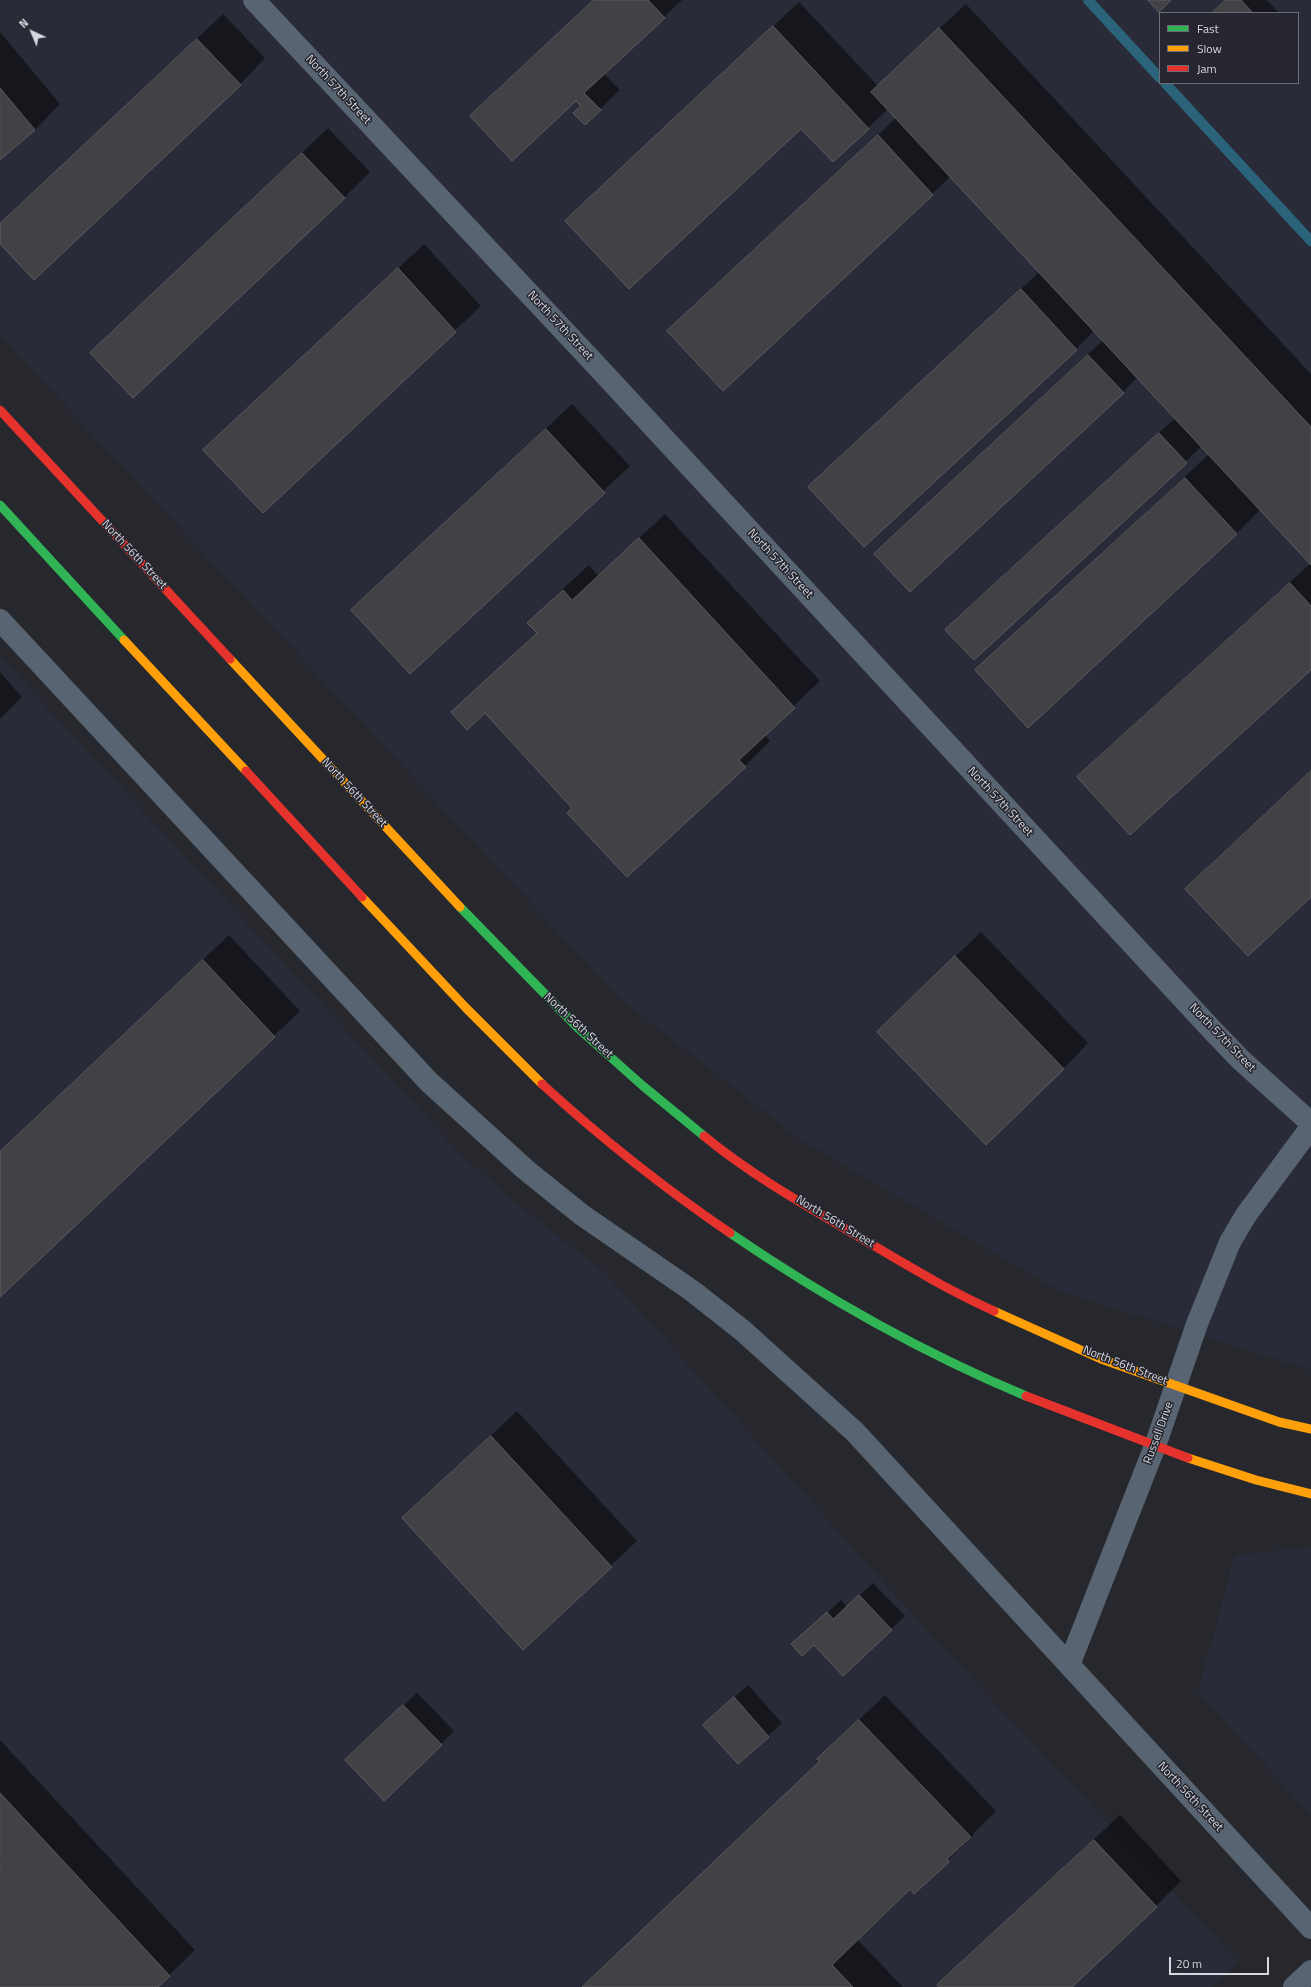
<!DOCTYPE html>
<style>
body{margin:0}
#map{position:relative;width:1311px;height:1987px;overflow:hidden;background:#27282d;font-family:"Titillium Web",sans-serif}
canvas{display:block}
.legend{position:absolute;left:1159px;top:12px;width:140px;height:72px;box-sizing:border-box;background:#25262f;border:1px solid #6c6d75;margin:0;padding:5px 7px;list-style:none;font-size:12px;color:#d7d8de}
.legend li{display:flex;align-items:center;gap:8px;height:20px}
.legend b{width:20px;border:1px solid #6c6d75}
.north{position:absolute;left:12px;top:12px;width:40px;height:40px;-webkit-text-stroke:3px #25262f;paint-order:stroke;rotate:316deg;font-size:11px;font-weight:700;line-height:16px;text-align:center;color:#d7d8de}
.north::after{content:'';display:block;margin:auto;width:14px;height:18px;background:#d7d8de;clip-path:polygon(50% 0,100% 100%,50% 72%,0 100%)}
.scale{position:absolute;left:1169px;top:1957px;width:100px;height:18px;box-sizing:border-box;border:2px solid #d7d8de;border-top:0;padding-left:5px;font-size:12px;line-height:14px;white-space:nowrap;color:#d7d8de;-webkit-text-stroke:3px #25262f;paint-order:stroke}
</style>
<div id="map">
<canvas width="1311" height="1987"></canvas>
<ul class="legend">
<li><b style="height:5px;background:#30b455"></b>Fast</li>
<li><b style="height:5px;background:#ff9f0a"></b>Slow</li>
<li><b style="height:5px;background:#e5322d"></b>Jam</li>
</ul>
<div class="north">N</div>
<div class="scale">20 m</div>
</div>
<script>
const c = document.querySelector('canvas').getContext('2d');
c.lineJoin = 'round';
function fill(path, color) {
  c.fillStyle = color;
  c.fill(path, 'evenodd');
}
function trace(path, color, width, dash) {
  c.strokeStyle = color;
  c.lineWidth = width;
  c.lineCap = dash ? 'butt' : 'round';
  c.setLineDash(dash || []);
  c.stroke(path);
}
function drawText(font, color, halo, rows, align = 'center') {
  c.font = font + ' "Titillium Web",sans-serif';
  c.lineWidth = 3;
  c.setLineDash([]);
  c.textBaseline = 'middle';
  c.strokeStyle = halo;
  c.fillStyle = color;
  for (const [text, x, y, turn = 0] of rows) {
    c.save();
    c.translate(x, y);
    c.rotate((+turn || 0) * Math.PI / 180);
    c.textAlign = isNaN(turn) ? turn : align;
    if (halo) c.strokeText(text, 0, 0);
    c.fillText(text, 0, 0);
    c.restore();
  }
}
fill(new Path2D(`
 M0,0h1311v1370l-251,-79 -259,-151 -180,-141 -621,-664zM1160,13h138v70h-138z
 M0,657l466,503 57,49 81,63 335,372 299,318 -26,25h-1212z
 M1311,1547v267l-113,-122 37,-137z`), '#292b38');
fill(new Path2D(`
 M594,0h88l-78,74 16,16 -20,19 -18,-3 -6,-7 -85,-3z
 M1227,0h40l12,13h-66z
 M799,2l79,84 88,-82 345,370v295l-232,108 25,-26 207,-188 -50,-54 -25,25 -259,136 232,-216 -7,-8 -228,213 -8,-49 209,-192 -37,-41 -15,15 -248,162 228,-214 -9,-9 -18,18 -267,138 230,-215 -88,-96 -228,214 -29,-84 202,-188 -8,-9 -20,19 -67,-1 -235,94z
 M223,14l42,44 -25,26 -240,159v-18z
 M0,32l60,72 -25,26 -35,28z
 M328,128l42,44 -26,26 -253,155z
 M424,244l57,62 -218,205 -58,-61z
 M572,404l58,62 -220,206 -58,-62z
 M665,514l155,167 -56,53 6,7 -25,25 -172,41 -88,-96 -32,1 84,-80 -8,-9 25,-26 35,-32 9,11z
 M0,672l22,25 -22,22z
 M1311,770v126l-125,-7 25,-26z
 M981,932l107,111 -25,26 -159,-63z
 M229,935l71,76 -300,285v-144z
 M517,1411l120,130 -114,107 -120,-130z
 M873,1583l32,33 -62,59 -29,-31h-21l48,-44 6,7z
 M748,1685l34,38 -44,40 -20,-51z
 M417,1693l37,38 -13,13 -81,3z
 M885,1695l111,116 -23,23 1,1 -60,58 -4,-5 -53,51 46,48h-321l238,-226 -2,-2z
 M0,1740l195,210 -38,37h-157z
 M1120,1815l61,66 -25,25 -85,81h-131l24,-27z`), '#0007');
trace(new Path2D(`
 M1088,0l72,78
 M1165,83l146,158`), '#2b637a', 10);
const building = new Path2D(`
 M594,0h54l17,18 -81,75 17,17 -16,15 -12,-12 8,-7 -5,-5 -64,60 -42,-45z
 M1148,0h23l-12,12z
 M1226,0h15l12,13h-41z
 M773,26l96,103 -36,33 -32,-33 -172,160 -64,-68z
 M939,28l372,399v138l-440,-473z
 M197,39l44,46 -207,195 -34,-36v-20z
 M0,88l35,42 -35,30z
 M878,135l55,60 -210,196 -56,-60z
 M302,153l43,45 -212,200 -43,-45z
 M398,268l58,64 -193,181 -60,-63z
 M1021,289l56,61 -213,197 -56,-60z
 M1088,355l36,38 -214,199 -36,-38z
 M546,429l59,64 -195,181 -59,-64z
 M1159,433l28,30 -213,197 -29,-30z
 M1185,478l52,56 -209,194 -53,-58z
 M639,538l156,170 -56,52 7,7 -119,110 -60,-64 5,-5 -87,-95 -18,17 -16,-18 86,-79 -10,-10 36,-33 9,10z
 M1290,583l21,23v64l-181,165 -53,-58z
 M1311,771v126l-63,59 -63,-67z
 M955,956l109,113 -78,76 -109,-113z
 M203,960l72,77 -275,260v-145z
 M491,1436l121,131 -89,83 -121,-132z
 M859,1595l33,35 -49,46 -29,-31 -12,11 -11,-12 36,-32 6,7z
 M734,1697l35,40 -31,27 -35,-39z
 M403,1705l39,40 -58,56 -39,-41z
 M859,1720l112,117 -24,22 2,3 -35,32 -4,-5 -78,76 21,22h-271l238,-226 -3,-2z
 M0,1793l170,183 -12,11h-158z
 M1094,1840l63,67 -85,80h-133l-2,-2z`);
fill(building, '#424246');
trace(building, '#5c5c60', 1);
trace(new Path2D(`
 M254,0l342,365 617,666 28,29 70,63
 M0,620l429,462 97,88 56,45 109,75 51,40 113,102 456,496
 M1069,1665l86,-219 42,-122 33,-82 16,-27 65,-88
 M1294,1987l17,-16`), '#586471', 22);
trace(new Path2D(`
 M0,505l124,135
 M460,907l119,122 64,57 61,50
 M730,1233c92,63 193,120 296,163`), '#30b455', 9);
trace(new Path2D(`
 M124,640l122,131
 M230,659l230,248
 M362,897l104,111 76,76
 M994,1311l107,48 178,63 32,7
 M1188,1458l68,22 55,14`), '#ff9f0a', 9);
trace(new Path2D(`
 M0,410l230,249
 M246,771l116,126
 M542,1084c59,54 122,104 188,149
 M704,1136c46,38 99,68 150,98 46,27 91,55 140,77
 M1026,1396l162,62`), '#e5322d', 9);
drawText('12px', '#d7d8de', '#25262f', [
 ["North 57th Street",338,90,47],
 ["North 57th Street",560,326,47],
 ["North 56th Street",134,555,47],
 ["North 57th Street",780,564,47],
 ["North 56th Street",354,793,47],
 ["North 57th Street",1000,802,47],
 ["North 56th Street",578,1026,43],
 ["North 57th Street",1222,1038,46],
 ["North 56th Street",835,1222,31],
 ["North 56th Street",1125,1366,21],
 ["Russell Drive",1159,1433,-70],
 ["North 56th Street",1190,1797,47]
]);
</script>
